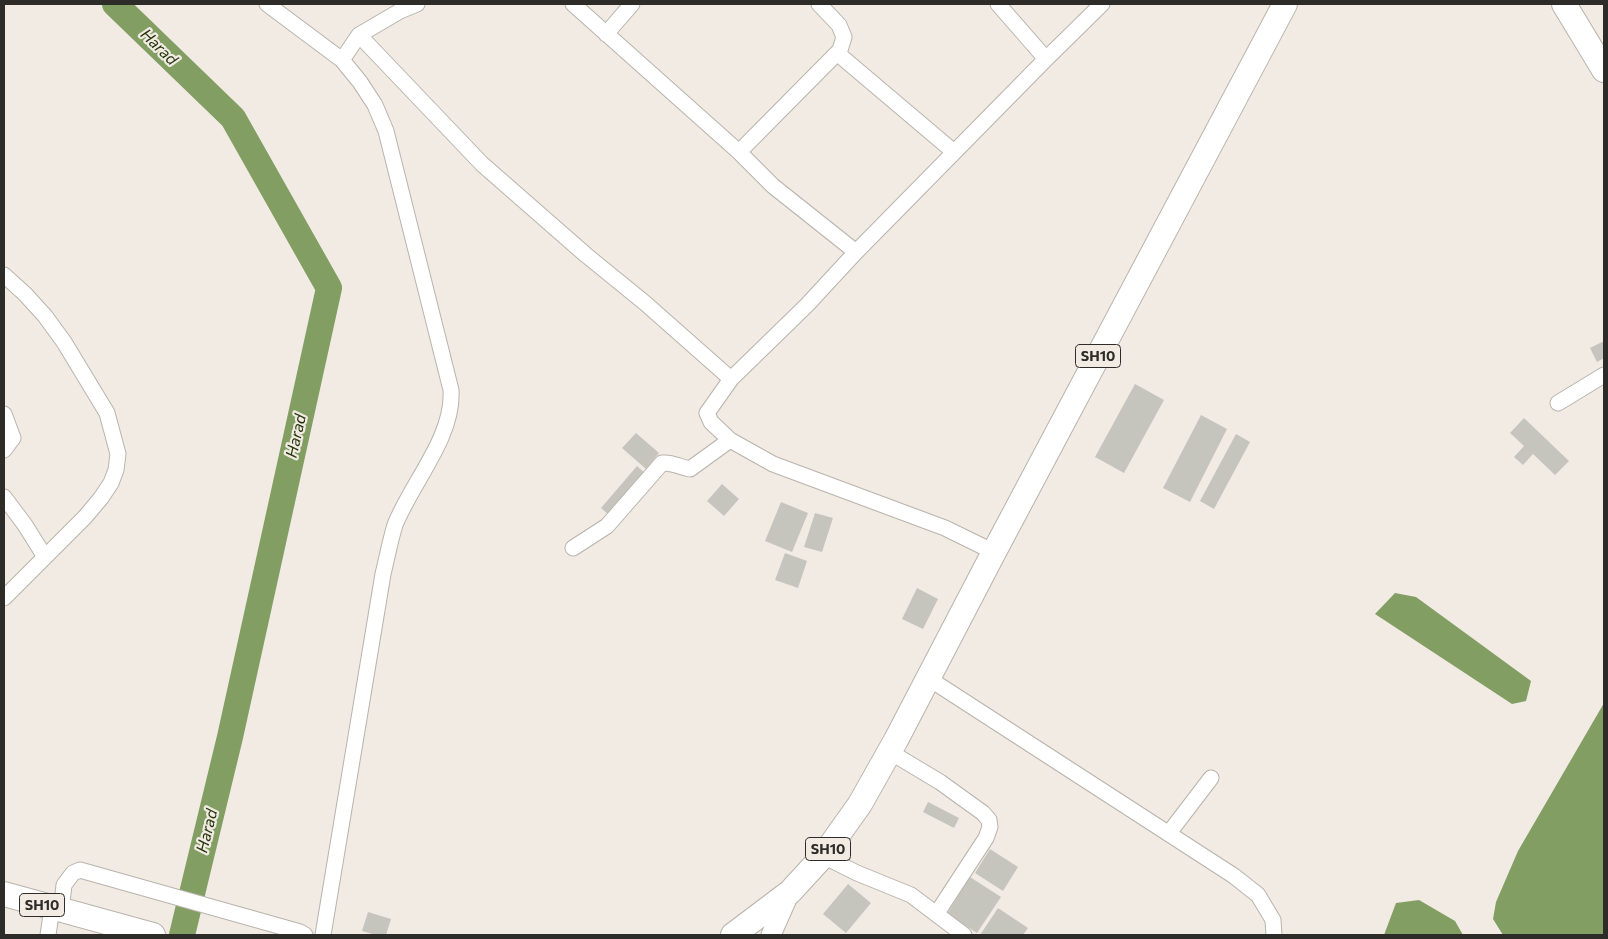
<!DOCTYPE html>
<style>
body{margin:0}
#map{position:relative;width:1608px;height:939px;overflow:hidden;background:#f1ebe4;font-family:Commissioner,sans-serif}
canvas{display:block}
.frame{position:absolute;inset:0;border:5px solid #2e2c29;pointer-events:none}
</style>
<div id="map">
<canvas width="1608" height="939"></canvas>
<div class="frame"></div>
</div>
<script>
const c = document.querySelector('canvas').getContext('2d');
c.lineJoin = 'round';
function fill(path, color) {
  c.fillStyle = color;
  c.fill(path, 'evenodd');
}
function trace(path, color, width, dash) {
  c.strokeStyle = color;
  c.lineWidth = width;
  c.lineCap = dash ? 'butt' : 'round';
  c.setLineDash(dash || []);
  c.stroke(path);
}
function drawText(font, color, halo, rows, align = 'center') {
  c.font = font + ' Commissioner,sans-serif';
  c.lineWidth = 4.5;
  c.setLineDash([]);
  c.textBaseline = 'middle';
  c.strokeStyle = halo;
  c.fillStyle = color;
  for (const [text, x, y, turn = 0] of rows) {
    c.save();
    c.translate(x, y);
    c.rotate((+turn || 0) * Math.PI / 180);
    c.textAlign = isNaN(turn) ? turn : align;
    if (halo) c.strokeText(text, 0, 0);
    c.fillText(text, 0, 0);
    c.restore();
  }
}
fill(new Path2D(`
 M1395,593l21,4 115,84 -5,20 -14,3 -137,-90z
 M1604,703v232h-101l-10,-16 3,-17 22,-51z
 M1419,900l36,21 8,14h-79l12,-32z`), '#829e62');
trace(new Path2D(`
 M115,4l118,114 96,170 -99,449 -48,198`), '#829e62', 26);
fill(new Path2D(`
 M1604,341v17l-7,4 -7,-14z
 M1135,384l29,16 -40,73 -29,-16z
 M1201,415l26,14 -37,73 -27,-14z
 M1524,418l45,43 -14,14 -22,-21 -10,11 -9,-8 10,-11 -14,-13z
 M636,433l23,20 -13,16 -24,-21z
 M1236,434l14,8 -36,67 -14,-8z
 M637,466l10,9 -36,42 -10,-9z
 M722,484l17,15 -15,17 -17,-15z
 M781,502l27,11 -16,39 -27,-11z
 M815,513l18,5 -11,34 -18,-5z
 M785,553l22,8 -9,27 -23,-8z
 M917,588l21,11 -15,30 -21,-10z
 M928,802l31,16 -5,10 -31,-16z
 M990,849l28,18 -15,24 -28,-18z
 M970,877l31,20 -24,36 -30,-19z
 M848,884l23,19 -25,30 -23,-19z
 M998,908l30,20 -5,7h-43z
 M368,912l23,7 -5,16h-10l-14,-4z`), '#c6c5bd');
const minor = new Path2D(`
 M267,4l75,56 18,22 15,23 11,26 65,259c3,47 -39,92 -56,135 -5,16 -8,33 -12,49l-60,361
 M573,4l166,148 34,34 83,66
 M998,4l48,55
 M606,34l26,-30
 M359,35l123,129 104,91 59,48 86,76
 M837,53l117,99
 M342,60l17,-25 41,-24 17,-7
 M739,152l101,-102 4,-13 -5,-12 -20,-21
 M4,275l21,19 20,22 19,26 43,71 11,41 -2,16 -5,13 -10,15 -16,19 -81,81
 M1558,403l46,-28
 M4,414l9,24 -9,12
 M4,497l21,28 20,32
 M573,548l34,-22 55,-63c11,-1 17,4 28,6l40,-29
 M994,552l-49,-24 -172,-64 -43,-24 -19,-18 -4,-9 24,-34 76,-74 49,-53 190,-193 56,-55
 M928,678l306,198 24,19 15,25 1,15
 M890,752l50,30 43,31 6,7 1,7 -4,11 -49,75
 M1169,833l42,-55
 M823,856l34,17 54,22 53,40
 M61,911l3,-26 9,-12 7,-3 220,62 5,3
 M48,935l4,-27`);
const tertiary = new Path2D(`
 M771,935l19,-43`);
const primary = new Path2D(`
 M1564,4l40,66
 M4,894l149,41
 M733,935l57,-43 33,-36 37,-52 36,-64 98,-188 291,-548`);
trace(minor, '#b9b3ac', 17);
trace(tertiary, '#b9b3ac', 21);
trace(primary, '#b9b3ac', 26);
trace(minor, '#fff', 15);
trace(tertiary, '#fff', 19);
trace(primary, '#fff', 24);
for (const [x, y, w] of [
 [1098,356,45],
 [828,849,45],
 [42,905,45]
]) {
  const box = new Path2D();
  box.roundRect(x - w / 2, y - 11.5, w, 23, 4);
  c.fillStyle = '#f1ebe4';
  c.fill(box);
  trace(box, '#2e2c29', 1);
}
drawText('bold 14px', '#2e2c29', null, [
 ["SH10",1098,356],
 ["SH10",828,849],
 ["SH10",42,905]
]);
drawText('italic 16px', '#1f3204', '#f1ebe4', [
 ["Harad",159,47,44],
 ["Harad",296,436,-77],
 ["Harad",207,831,-76]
]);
</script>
